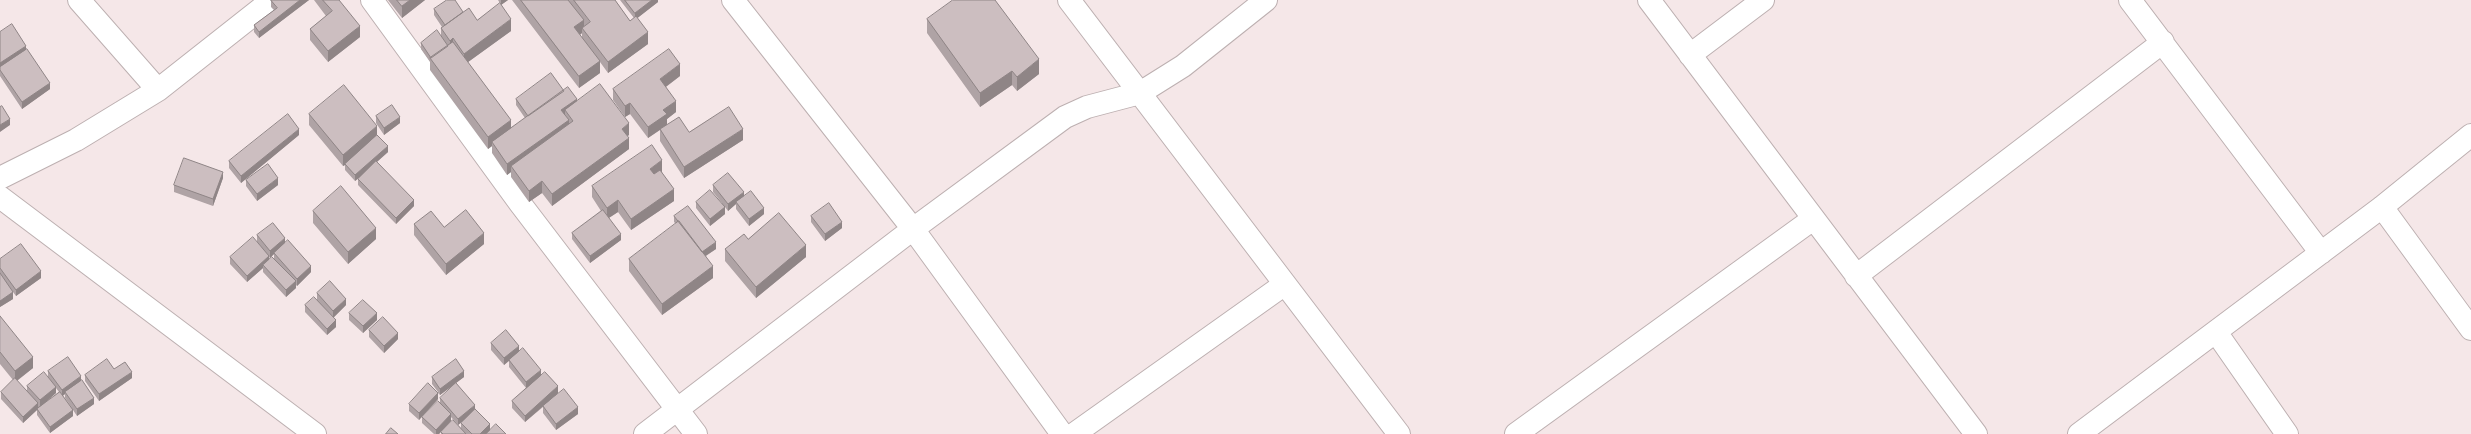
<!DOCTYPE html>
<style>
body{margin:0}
canvas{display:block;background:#f5e7e8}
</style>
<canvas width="2471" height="434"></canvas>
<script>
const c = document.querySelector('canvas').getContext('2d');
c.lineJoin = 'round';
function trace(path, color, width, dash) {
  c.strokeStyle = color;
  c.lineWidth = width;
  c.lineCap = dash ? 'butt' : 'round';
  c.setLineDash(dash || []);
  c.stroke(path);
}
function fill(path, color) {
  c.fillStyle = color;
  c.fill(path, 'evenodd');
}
const street = new Path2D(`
 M79,0l79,90
 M372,0l147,202 177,232
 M733,0l180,229 149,205
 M1069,0l330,434
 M1649,0l327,434
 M2130,0l191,253
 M1690,55l73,-55
 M0,178l76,-38 82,-50 114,-90
 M0,197l315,237
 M2382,207l89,122
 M1856,276l307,-234
 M2216,332l71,102
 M645,434l268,-205 152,-112 22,-10 53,-14 43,-27 83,-66
 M1074,434l211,-150
 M1516,434l297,-215
 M2079,434l303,-227 89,-72`);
trace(street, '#bdb0b1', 24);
trace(street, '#fff', 22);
fill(new Path2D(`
 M271,0h38l-50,38 -5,-6v-7l20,-15 -3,-3z
 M314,0h25l21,37 -32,25 -18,-22v-11l16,-13z
 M388,0h37l-23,18z
 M498,0h10l-7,5z
 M512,0h103l15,21 4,-3 -14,-18h38v2l-21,16 11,26 -40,29 -8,-11v11l-21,15zM582,33v5l-2,-3z
 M434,9l29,3 14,8 34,11 -43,31 43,66 14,-10 -9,-13v-6l48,-8 13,10 52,34 -2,1 2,13 -77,57 -10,-13 -13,9 -18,-25v-5l-4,3 -15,-22v-7l-4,3 -58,-79v-8l-9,-13v-6l20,-6v-9l1,-1 -8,-12z
 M927,19l112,55 -22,17 -5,-6 -32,22 -53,-74z
 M0,32l26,17 24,40 -28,20 -22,-33z
 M680,76l-14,11 10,25 -9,7v6l22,7 54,8 -59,38 -24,-37v-11l-12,8 -18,-24 -5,3 -12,-17v-11z
 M309,114l68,21 11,17 -11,10 37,44 -18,18 -38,-39v-6l-3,2 -10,-11v-5l-2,1 -34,-41z
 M376,116l24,7 -16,12 -8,-12z
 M299,135l-58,48 -12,-15v-7z
 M662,172l12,29 -43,29 -13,-18 -9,6 12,22 -31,23 -18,-24v-6l29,-22 -9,-14v-11z
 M223,178l-10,28 -39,-14v-7z
 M246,180l32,5 -21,16 -11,-15z
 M713,185l31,12 20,17 -15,12 -13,-17v-5l-8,7 -3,-4v7l-15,12 -14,-18v-6l26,1 -9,-11z
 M313,211l63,28 -28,25 -35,-41z
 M674,216l42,33 -10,7 7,22 -51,37 -33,-44v-12l47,-35 -2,-2z
 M811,216l31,12 -17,13 -14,-19z
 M414,224l30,3 40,17 -38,31 -32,-40z
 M257,235l28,8 26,29 -14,14 -1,-1v3l-10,9 -23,-25v-4l-16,14 -17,-18v-7l31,-10 -4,-5zM274,254v5l-5,1v-3l1,1z
 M748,239l58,18 -50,41 -31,-37v-12z
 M0,259l41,19 -25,18 -3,-4v7l-13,8z
 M317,293l29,12 -13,13 3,9 -9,8 -22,-23v-7l12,-5z
 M349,313l28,7 -14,13 -14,-13z
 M0,316l33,52 -16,13 10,10v-5l23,-6 -2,-3v-6l33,10 13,23 -17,12 -4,-6v6l-23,17 -13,-18v-5l-14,13 -22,-24v-7l12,-12 -13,-16zM56,388l3,4 -16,13 13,-12zM65,394v4l8,11 -10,-13z
 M369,330l29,9 -14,14 -15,-16z
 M491,343l28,8 22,24 17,18 -9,8 29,13 -22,16 -13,-17v-6l-18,15 -13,-14v-7l14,-13 -17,-21v-6l-5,4 -13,-15z
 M114,369l18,9 -33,23 -14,-20v-6z
 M432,377h32l-24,18 -2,-2v6l-19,21 -10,-9v-7l29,-12 -6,-8z
 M440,398l35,11 15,22 16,3h-65v-2l17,-7 -7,-8v4l-12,13h-5l-12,-11v-6l18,-14zM461,423v5l-3,-3z`), '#afa3a5');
fill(new Path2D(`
 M300,0h9l-50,38v-6z
 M410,0h15l-23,18v-12z
 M501,0h7l-7,5z
 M652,0h6v2l-23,18v-7z
 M511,19v12l-47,34v-11z
 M584,20v10l-2,-2v5l-8,6v-12z
 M360,26v11l-32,25v-11z
 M648,32v12l-40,29v-11z
 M453,38v12l-3,2v-11z
 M26,46v6l-26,17v-6z
 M1039,59v15l-22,17v-14z
 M600,61v12l-21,15v-12z
 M680,64v12l-20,15v-12z
 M1012,71v14l-32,22v-14z
 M50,83v6l-28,20v-7z
 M577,99v12l-12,-1v9l-4,-9z
 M676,101v11l-9,7v6l-19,13v-11l15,-17z
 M630,103v11l-5,3v-11z
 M400,117v6l-16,12v-7z
 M10,119v6l-10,7v-7z
 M511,120v12l-19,10v4l-4,3v-12z
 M569,120v11l-58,35v6l-4,3v-11z
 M629,123v12l-7,5v-11z
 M377,126v11l-32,27v1l-2,1v-11z
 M299,129v6l-58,48v-7z
 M743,129v11l-59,38v-11z
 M629,138v11l-77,57v-12z
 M388,146v6l-33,29v-6z
 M662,160v12l-12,8v-11z
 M223,172v6l-10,28v-7z
 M278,178v7l-21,16v-7z
 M542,181v12l-13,9v-11z
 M674,189v12l-43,29v-11z
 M744,192v7l-8,3v2l-8,7v-7z
 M414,200v6l-18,18v-6z
 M618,200v12l-11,7v-11z
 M725,207v7l-15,12v-7z
 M764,208v6l-15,12v-7z
 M842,222v6l-17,13v-7z
 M376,228v11l-28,25v-12z
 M484,233v11l-38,31v-11z
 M621,234v6l-31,23v-7z
 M285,238v7l-11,8v1l-4,4v-7z
 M716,242v7l-14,9v-6z
 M806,245v12l-50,41v-11z
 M269,256v6l-6,3v3l-16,14v-6z
 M311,266v6l-14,14v-7z
 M713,266v12l-51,37v-11z
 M41,271v7l-25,18v-6z
 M296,281v7l-10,9v-7z
 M13,292v7l-13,8v-6z
 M346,299v6l-13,13v-7z
 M377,313v7l-14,13v-7z
 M336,320v7l-9,8v-6z
 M398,333v6l-14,14v-7z
 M519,346v6l-15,13v-7z
 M33,357v11l-18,14v-11z
 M541,370v7l-15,12v-7z
 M464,371v6l-24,18v-6z
 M132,372v6l-33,23v-7z
 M81,376v7l-16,9v2l-3,2v-6z
 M558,386v7l-33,29v-6z
 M56,387v6l-16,14v-7z
 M438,393v6l-19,21v-7z
 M94,398v6l-17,12v-7z
 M38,403v7l-1,-1v1l-14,13v-6z
 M475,405v6l-17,14v-6z
 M578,407v7l-22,16v-6z
 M73,410v6l-23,17v-6z
 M451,414v7l-12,13h-3v-4z
 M490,424v7l-4,3h-6z`), '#8f8586');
const building = new Path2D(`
 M271,0h29l-41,32 -5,-7 23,-17z
 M323,0h16l21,26 -32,25 -18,-22 22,-18z
 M397,0h13l-8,6z
 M447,0h8l8,12 -18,13 -11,-16z
 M521,0h47l16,20 -10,7 26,34 -21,15z
 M574,0h41l15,21 6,-5 12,16 -40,30 -26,-34 8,-6z
 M625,0h27l-17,13z
 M953,0h42l44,59 -22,18 -5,-6 -32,22 -53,-74z
 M500,3l11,16 -47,35 -11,-16 -3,3 -9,-13 28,-20 8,12z
 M12,24l14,22 -26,17v-31z
 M437,30l11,16 -17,12 -10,-15z
 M453,42l58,78 -23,17 -58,-79z
 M27,49l23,34 -28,19 -22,-32v-3z
 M669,49l11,15 -20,15 16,22 -13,9 4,4 -19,13 -18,-24 -5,3 -12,-17z
 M551,73l13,18 -36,25 -12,-17z
 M600,84l29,39 -7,6 7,9 -77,56 -10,-13 -13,10 -18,-25 62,-45 -8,-11z
 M344,85l33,41 -34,29 -34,-41z
 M568,87l9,12 -16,11 8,10 -62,44 -15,-22z
 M392,105l8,12 -16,11 -8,-12z
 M2,106l8,13 -10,6v-18z
 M729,107l14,22 -59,38 -24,-38 19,-12 10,15z
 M288,114l11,15 -58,47 -12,-15z
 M377,135l11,11 -33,29 -10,-11z
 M652,145l10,15 -12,9 4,5 6,-4 14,19 -43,30 -13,-19 -11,8 -15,-22z
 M184,158l39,14 -10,27 -39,-14z
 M376,161l38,39 -18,18 -38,-39z
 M268,164l10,14 -21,16 -11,-14z
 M728,173l16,19 -16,12 -15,-19z
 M341,186l35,42 -28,24 -35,-41z
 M710,190l15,17 -15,12 -14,-17z
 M751,191l13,17 -15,11 -13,-17z
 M829,203l13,19 -17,12 -14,-18z
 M688,206l28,36 -14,10 -28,-36z
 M466,210l18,23 -38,31 -32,-40 17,-13 13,16z
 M603,210l18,24 -31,22 -18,-23z
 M779,213l27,32 -50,42 -31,-38 19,-15 4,5z
 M679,221l34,45 -51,38 -33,-45z
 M273,223l12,15 -15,13 -13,-16z
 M253,237l16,19 -22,20 -17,-19z
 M288,240l23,26 -14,13 -23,-26z
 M21,244l20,27 -25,19 -16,-22v-9z
 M272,257l24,24 -10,9 -23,-25z
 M0,273l13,19 -13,9z
 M330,281l16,18 -13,12 -16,-18z
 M314,297l22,23 -9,9 -22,-24z
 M363,300l14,13 -14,13 -14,-13z
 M0,316l33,41 -18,14 -15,-19z
 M383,317l15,16 -14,13 -15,-16z
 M506,330l13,16 -15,12 -13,-15z
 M523,348l18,22 -15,12 -17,-22z
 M68,357l13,19 -19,14 -14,-19z
 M107,359l7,10 11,-7 7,10 -33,22 -14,-19z
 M456,359l8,12 -24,18 -8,-12z
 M44,372l12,15 -16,13 -13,-14z
 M545,372l13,14 -33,30 -13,-15z
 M15,378l23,25 -15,14 -22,-25z
 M82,380l12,18 -17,11 -12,-17z
 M428,383l10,10 -19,20 -10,-9z
 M456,383l19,22 -17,14 -18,-21z
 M564,389l14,18 -22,17 -13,-18z
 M60,392l13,18 -23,17 -13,-18z
 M438,401l13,13 -15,16 -14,-13z
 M475,409l15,15 -10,10h-8l-11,-11z
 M453,420l13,14h-23l-2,-2z
 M496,424l10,10h-20z
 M391,428l7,6h-12z`);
fill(building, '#ccbec0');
trace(building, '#8f8586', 1);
</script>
